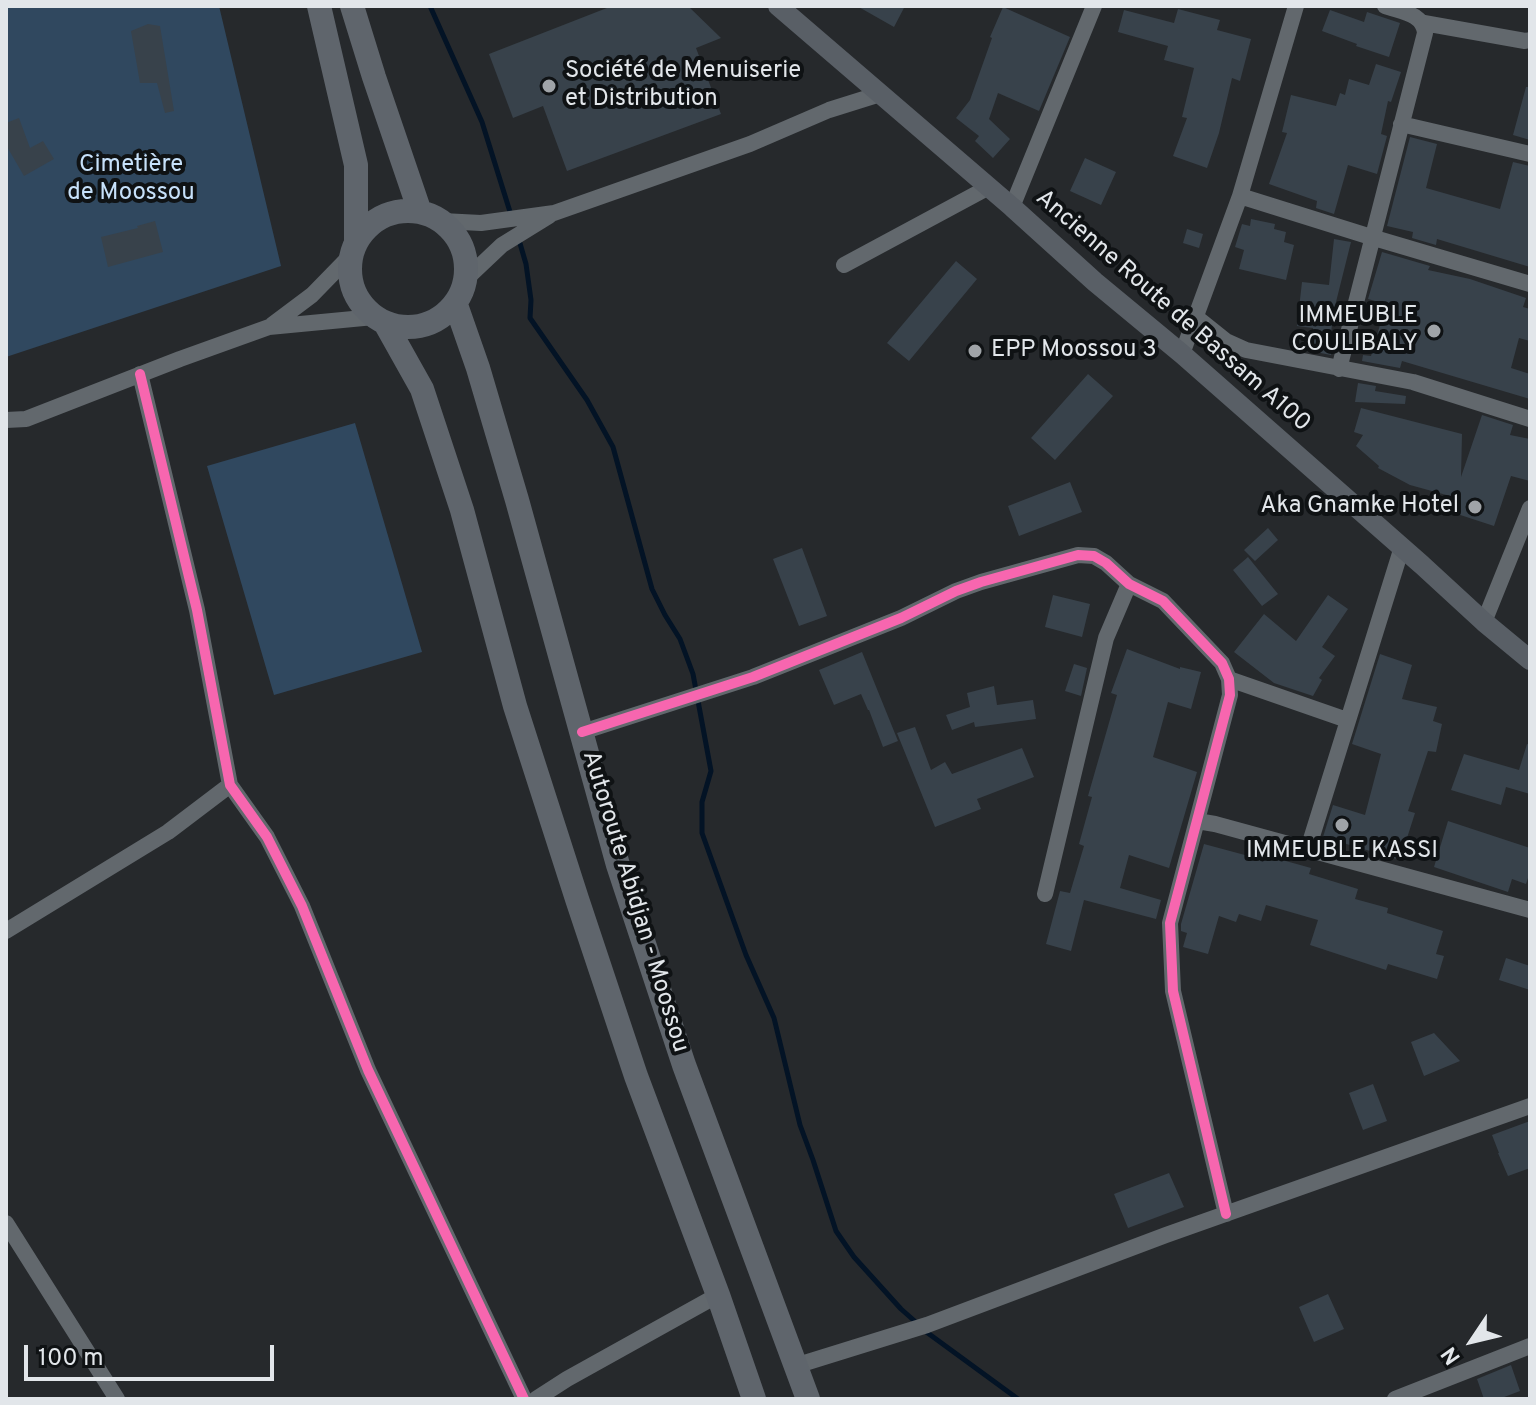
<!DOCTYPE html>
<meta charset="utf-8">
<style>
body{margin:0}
#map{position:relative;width:1536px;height:1405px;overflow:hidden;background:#26292c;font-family:Overpass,sans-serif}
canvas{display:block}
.frame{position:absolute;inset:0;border:8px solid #e2e6ea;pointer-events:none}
.north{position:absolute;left:1432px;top:1301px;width:80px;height:80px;-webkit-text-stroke:6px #0f1214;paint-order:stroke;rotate:235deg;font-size:22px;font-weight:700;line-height:32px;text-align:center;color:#e2e6ea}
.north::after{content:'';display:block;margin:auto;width:28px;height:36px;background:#e2e6ea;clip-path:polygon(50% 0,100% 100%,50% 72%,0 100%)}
.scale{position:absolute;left:24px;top:1345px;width:250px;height:36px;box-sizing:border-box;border:4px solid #e2e6ea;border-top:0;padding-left:10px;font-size:24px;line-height:28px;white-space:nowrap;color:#e2e6ea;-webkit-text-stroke:6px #0f1214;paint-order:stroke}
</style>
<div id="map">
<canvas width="1536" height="1405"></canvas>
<div class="frame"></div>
<div class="north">N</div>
<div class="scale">100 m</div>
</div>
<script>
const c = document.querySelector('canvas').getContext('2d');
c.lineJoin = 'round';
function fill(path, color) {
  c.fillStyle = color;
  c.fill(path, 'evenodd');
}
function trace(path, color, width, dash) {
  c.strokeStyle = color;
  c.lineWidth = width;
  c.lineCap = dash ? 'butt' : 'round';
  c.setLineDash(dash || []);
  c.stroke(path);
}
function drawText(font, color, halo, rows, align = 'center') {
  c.font = font + ' Overpass,sans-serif';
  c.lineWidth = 8;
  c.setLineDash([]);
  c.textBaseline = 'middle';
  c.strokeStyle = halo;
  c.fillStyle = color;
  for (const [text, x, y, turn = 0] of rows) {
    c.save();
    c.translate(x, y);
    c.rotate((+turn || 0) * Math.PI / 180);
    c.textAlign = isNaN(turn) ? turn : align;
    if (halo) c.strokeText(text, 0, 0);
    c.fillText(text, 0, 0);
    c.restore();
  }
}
fill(new Path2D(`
 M6,6h213l62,260 -275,91z
 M355,423l67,229 -148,43 -67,-229z`), '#30485f');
trace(new Path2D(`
 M430,6l52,116 29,93
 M519,240l7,24 5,36 -1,18 57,82 26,47 39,142 13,26 15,24 13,35 18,97 -9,31v31l44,122 28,63 26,107 13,35 23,71 18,26 47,52 17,15
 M925,1331l93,68`), '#031325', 5);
fill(new Path2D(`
 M612,6h76l33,32 -25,10 25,66 -154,57 -24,-65 -30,12 -24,-64z
 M857,6h48l-11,21z
 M1003,7l67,30 -31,74 -41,-18 -9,26 21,20 -17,19 -18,-17 4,-5 -23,-18 14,-18 22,-62 -2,-1z
 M1178,9l42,11 -3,10 34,9 -11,42 -8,-3 -13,55 -12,35 -34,-12 14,-38 -5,-1 12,-49 -30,-8 4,-14 -50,-14 6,-22 50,13z
 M1330,10l34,12 3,-10 33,11 -11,34 -33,-11 1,-2 -35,-13z
 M148,24l12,2 14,85 -9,2 -8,-30h-17l-9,-52z
 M1376,64l25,8 -10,30 -3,-1 -7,33 6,2 -10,38 -29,-9 -14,49 -18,-6 1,-7 -48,-17 18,-51 -5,-1 9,-37 45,11 4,-13 5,2 4,-16 20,6z
 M1526,87h4v53l-17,-5z
 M19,118l11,30 13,-7 11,18 -30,17 -18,-31v-22z
 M1410,137l27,7 -11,44 74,21 13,-47 17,4v101l-93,-28 -1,6 -24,-7 1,-6 -26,-6z
 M1085,158l31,14 -15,33 -31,-14z
 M1251,219l24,5 -1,5 12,3 -2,10 10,3 -8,35 -47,-11 5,-19 -9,-3 7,-23 8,2z
 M155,221l8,31 -55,15 -7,-30 37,-9 -1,-2z
 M1187,229l16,5 -4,14 -16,-5z
 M1334,239l17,3 -18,72 -2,20h4l-4,21 -21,-4 3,-23 -16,-2 5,-44 27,3z
 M1382,252l48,14 -2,4 42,9 56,19 -3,9 7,2v32l-11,-3 -8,30 19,6v25l-128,-38 -2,7 -38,-7 1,-6 8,1 15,-52 -18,-5z
 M956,261l21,18 -68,82 -22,-18z
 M1088,374l25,22 -58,64 -24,-22z
 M1358,383l18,3 -1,5 31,5 -1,8 -50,-2z
 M1361,408l101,26 -1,43 21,-62 31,10 -3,10 20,4v42l-19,-5 -17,50 -49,-16 5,-14 -40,-11 -32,-17 1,-2 -23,-20 7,-11 -9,-3z
 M1070,482l12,30 -63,24 -11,-30z
 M1268,528l10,12 -23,21 -11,-11z
 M802,548l25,68 -28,10 -26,-67z
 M1248,557l30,37 -16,12 -29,-36z
 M1053,595l37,9 -8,33 -37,-10z
 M1328,595l20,14 -26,38 13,9 -16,22 3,2 -9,16 -39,-13 -40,-31 30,-38 32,27z
 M1127,649l53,20v-2l21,5 -10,37 -23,-7 -15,55 44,15 -28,96 -40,-13 -9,33 41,12 -5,19 -72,-19 -13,51 -25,-7 14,-53 10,2 14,-47 -5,-2 13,-47 -4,-1 29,-101 -6,-2z
 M862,652l36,89 -15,6 -14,-37h-1l-7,-16 -27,11 -15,-35z
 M1380,654l32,11 -10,34 35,8 -4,14 9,3 -6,28 -8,-1 -20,60 7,2 -15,47 -77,-23 10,-32 32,10 16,-61 -29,-10z
 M1074,664l13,4 -6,28 -16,-5z
 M994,686l3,19 36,-5 3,19 -61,8 -1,-5 -22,8 -6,-15 24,-8 -3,-14z
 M915,727l16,43 14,-8 7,12 70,-26 12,29 -57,22 4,10 -46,18 -38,-94z
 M1527,744l3,1v49l-24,-7 -5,18 -50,-15 13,-36 55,16z
 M1448,821l82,27v24l-4,12 -14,-5 -4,13 -74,-25z
 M1204,844l52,14 1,-5 54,15 -2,6 49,15 -3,10 33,9 -1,5 56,18 -7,23 8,2 -7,23 -49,-15 -2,6 -76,-25 8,-25 -52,-15 -5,16 -22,-7 -3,8 -17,-6 -11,38 -25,-7 4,-14 -6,-2v-7z
 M1506,958l24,8v24l-31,-10z
 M1434,1033l26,28 -36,15 -13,-34z
 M1373,1084l14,37 -24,9 -14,-37z
 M1530,1121v47l-22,8 -10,-23h1l-7,-18z
 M1169,1173l15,34 -56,21 -14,-34z
 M1328,1294l16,35 -30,13 -15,-35z
 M1511,1365l9,26 -21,8h-15l-7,-20z`), '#38424b');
trace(new Path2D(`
 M1424,23l101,18 5,-1
 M1401,124l129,30
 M1240,196l131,41 159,47
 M1012,207l82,-201
 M442,221l39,2 73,-10 196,-69 79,-34 51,-16
 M844,265l145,-78
 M466,279l36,-34 47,-29
 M1196,317l30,24 20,9 167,32 117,37
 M272,325l40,-30 39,-40
 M1182,354l58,-158 56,-190
 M1339,369l86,-336c-2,-20 -24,-21 -40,-27
 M140,374l57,236 33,175 37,52 35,69 66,164 156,329
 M6,420l20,-1 154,-60 89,-32 105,-10
 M1484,622l46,-114
 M1229,679l118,41
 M582,732l171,-55 148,-59 55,-27 25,-9 97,-27 16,1 12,7 23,21 34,17 59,62 7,16 1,16 -60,228 3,68 53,223
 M1197,821l18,3 315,86
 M1308,849l94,-302
 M1045,894l61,-256 23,-54
 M6,931l162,-99 62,-47
 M6,1223l111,176
 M795,1366l132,-41 239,-90 364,-129
 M536,1399l31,-20 151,-84
 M1395,1399l135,-53`), '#62686d', 16);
trace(new Path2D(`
 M778,6l234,201 83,75 87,72 240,211 62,57 46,38`), '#595f66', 20);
trace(new Path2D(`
 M319,6l37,159v78
 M352,6l22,71 46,135
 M350 269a58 58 0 1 1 116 0a58 58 0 1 1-116 0Z
 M456,305l22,63 39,132 101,365 66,200 124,334
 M385,323l37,66 40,121 53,196 62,193 59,177 82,219 36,104`), '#5f656c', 24);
trace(new Path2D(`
 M140,374l57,236 33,175 37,52 35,69 66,164 156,329
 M582,732l171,-55 148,-59 55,-27 25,-9 97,-27 16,1 12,7 23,21 34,17 59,62 7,16 1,16 -60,228 3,68 53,223`), '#f766af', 10);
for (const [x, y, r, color] of [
 [549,86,8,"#a0a4a8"],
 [1434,331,8,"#a0a4a8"],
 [975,351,8,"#a0a4a8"],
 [1475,507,8,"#a0a4a8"],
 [1342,825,8,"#a0a4a8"]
]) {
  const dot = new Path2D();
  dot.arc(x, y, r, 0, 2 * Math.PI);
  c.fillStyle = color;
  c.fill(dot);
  trace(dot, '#0f1214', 3);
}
drawText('24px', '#e2e6ea', '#0f1214', [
 ["Société de Menuiserie",565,72],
 ["et Distribution",565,100],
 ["IMMEUBLE",1418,317,"right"],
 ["COULIBALY",1418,345,"right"],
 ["EPP Moossou 3",991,351],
 ["Aka Gnamke Hotel",1459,507,"right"],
 ["IMMEUBLE KASSI",1342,852,"center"]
], 'left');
drawText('24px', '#c7e1fa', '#0f1214', [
 ["Cimetière",131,166],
 ["de Moossou",131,194]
]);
drawText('24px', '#e2e6ea', '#0f1214', [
 ["Ancienne Route de Bassam A100",1172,312,41],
 ["Autoroute Abidjan - Moossou",634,902,73]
]);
</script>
